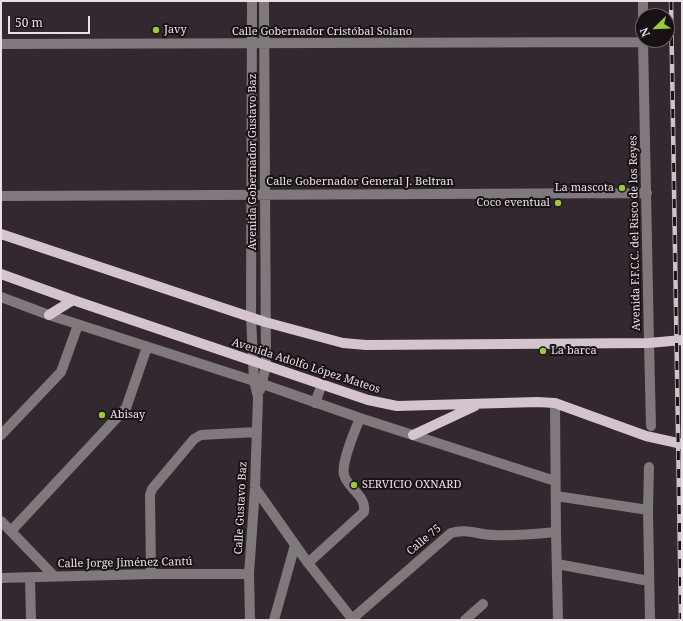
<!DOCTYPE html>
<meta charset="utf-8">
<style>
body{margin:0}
#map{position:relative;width:683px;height:621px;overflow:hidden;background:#332730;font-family:"Noto Serif",serif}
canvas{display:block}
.frame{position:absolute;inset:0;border:2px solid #e9e0e6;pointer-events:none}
.north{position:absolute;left:635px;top:8px;width:40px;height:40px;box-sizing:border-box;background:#181216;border:1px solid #6c6469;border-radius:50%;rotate:247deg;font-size:11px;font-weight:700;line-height:16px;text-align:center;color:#e9e0e6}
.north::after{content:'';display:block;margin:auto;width:14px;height:18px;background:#99cb36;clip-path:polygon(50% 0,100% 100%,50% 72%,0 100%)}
.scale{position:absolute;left:8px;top:16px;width:82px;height:18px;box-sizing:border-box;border:2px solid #e9e0e6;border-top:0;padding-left:5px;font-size:12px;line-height:14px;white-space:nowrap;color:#e9e0e6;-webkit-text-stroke:3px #181216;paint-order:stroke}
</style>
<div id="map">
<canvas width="683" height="621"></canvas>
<div class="frame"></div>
<div class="north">N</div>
<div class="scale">50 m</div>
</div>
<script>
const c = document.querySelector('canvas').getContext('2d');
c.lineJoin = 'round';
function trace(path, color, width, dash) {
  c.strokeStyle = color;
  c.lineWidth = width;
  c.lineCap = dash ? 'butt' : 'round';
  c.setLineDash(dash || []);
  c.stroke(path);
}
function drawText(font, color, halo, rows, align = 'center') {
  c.font = font + ' "Noto Serif",serif';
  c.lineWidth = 4;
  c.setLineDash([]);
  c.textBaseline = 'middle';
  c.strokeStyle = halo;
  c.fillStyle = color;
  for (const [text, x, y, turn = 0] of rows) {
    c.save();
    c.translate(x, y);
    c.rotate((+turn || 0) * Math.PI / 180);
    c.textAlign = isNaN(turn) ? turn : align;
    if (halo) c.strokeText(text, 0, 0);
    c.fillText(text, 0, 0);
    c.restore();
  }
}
trace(new Path2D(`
 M643,1v15
 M643,40l6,303 2,83
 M1,44l642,-2
 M1,196l646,-3
 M1,297l48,18 205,66 106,37 195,63
 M260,390l6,-24 -2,-365
 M315,403l7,-19
 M555,403l1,129 2,88
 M1,435l60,-63 17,-47
 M649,467l-1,43 2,110
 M255,488l53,75 45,57
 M556,496l92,14
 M1,521l53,55
 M11,531l115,-123 21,-61
 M308,563l56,-51c3,-16 -16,-23 -20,-37 -3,-13 11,-44 16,-57
 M557,564l92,17
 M151,574l-1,-79 2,-6 42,-50 7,-4 55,-3
 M1,578l150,-4h98
 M30,578l1,42
 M352,619l99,-86c16,-5 27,2 43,2 20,1 41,-1 62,-3
 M250,620l-1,-46 6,-86 3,-91 -4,-16 -3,-64 1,-316
 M274,620l21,-75
 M465,620l18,-16`), '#7f787c', 10);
trace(new Path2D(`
 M1,234l264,88 78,21 23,2 283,-2 33,-3
 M1,274l72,26 295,100 29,6 140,-4 18,1 91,33 36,8
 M49,315l24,-15
 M413,435l62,-29`), '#d3c4ce', 10);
const rail = new Path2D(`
 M671,1l10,619`);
trace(rail, '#cdc3ca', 4.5);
trace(rail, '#181216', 3, [9]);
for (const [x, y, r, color] of [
 [156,30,4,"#99cb36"],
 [622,188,4,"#99cb36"],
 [558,203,4,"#99cb36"],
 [543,351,4,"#99cb36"],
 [102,415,4,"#99cb36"],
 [354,485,4,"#99cb36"]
]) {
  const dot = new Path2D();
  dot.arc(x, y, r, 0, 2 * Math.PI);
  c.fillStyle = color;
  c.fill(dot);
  trace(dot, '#181216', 1.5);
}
drawText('11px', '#e9e0e6', '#181216', [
 ["Javy",164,30],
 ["La mascota",614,188,"right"],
 ["Coco eventual",550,203,"right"],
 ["La barca",551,351],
 ["Abisay",110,415],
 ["SERVICIO OXNARD",362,485]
], 'left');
drawText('11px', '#e9e0e6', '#181216', [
 ["Calle Gobernador Cristóbal Solano",322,32],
 ["Avenida Gobernador Gustavo Baz",253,162,-90],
 ["Calle Gobernador General J. Beltran",360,182],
 ["Avenida F.F.C.C. del Risco de los Reyes",635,233,-91],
 ["Avenida Adolfo López Mateos",306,366,18],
 ["Calle Gustavo Baz",241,508,-87],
 ["Calle 75",424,540,-40],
 ["Calle Jorge Jiménez Cantú",125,563,-1]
]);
</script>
